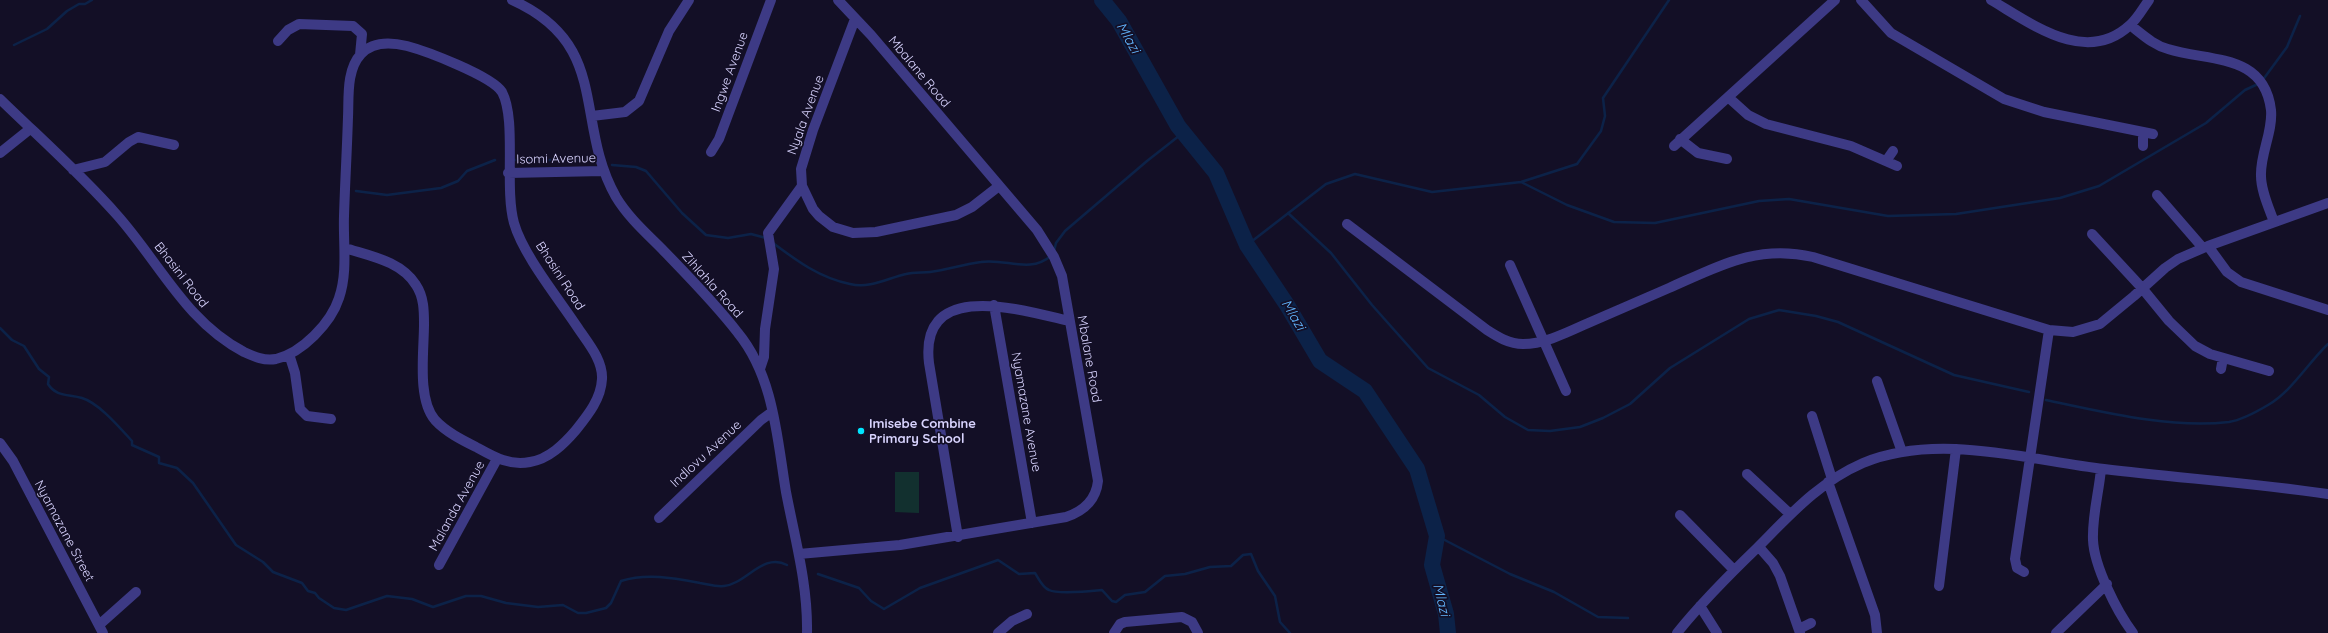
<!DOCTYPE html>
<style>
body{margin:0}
canvas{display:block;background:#130f26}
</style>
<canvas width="2328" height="633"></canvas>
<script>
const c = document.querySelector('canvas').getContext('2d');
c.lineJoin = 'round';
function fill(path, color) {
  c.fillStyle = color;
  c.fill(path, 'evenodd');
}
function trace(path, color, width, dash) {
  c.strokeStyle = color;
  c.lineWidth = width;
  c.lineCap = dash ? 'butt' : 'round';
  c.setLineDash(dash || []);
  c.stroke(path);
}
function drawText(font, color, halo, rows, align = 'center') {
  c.font = font + ' Quicksand,sans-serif';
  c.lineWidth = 3.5;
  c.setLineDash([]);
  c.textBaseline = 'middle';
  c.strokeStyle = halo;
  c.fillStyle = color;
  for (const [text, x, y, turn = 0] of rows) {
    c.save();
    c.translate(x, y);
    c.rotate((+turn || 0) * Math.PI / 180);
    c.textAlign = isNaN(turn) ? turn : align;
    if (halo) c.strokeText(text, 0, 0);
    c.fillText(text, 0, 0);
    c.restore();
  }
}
fill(new Path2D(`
 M895,472h24v41l-24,-1z`), '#12302f');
trace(new Path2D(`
 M14,45l33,-16 20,-18 12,-7h6l7,-4
 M2262,81l25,-34 13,-31
 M515,160h67
 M612,165l24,2 10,4 36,42 24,22 22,3 23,-4 15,4
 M1521,182l46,23 47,17 41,1 104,-22 30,-2 99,17 68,-2 104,-16 39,-12 107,-63 39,-33 13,-6
 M356,191l31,4 54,-7 17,-7 9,-10 28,-11
 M1288,213l43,40 41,52 56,63 51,27 26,22 23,13 22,1 30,-4 23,-9 27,-14 40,-36 79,-49 30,-9 37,6 22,6 116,53 75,17
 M773,243c24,18 47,35 77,41 20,5 38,-6 56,-10 8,-2 17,-1 24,-2 17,-2 34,-8 51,-10 25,-4 48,12 70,-6
 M1247,245l79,-61 29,-10 77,18 89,-10 56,-18 24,-33 4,-15 -2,-18 66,-98
 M1054,251l2,-8 9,-12 82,-70 37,-29
 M0,328l12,12 12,6 15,23 10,8 -1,7c8,13 21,10 34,14 17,5 38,30 50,43v4l27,12v6l18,5 16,15 43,62 27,17 10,10 29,11 6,8 7,2 4,5 15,10 12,2 41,-14 25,3 21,8 33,-11h15l25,7 32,4 25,-2 15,8h8l20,-5 5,-5 10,-22c26,-8 52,-3 79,2 7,1 16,4 24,3 22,-2 39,-34 63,-21
 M2046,400c57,12 125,29 183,22 12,-2 29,-11 39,-17 24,-14 40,-42 60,-61
 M1437,536l73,38 44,18 44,25 30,1
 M818,574l41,14 12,13 13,8 36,-21 78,-28 21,14 16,-1c4,6 7,14 14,17 8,4 43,1 53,0l10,11 4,1 9,-7 20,-3 20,-16 20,-2 25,-7 21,-1 12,-11 8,-1 7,17 17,25 5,26 10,11`), '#0c2248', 2.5);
trace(new Path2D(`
 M1102,0l17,21 59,105 38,47 31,72 40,60 33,56 45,30 52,78 20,67 -5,29 14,49 2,19`), '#0c2248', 16);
trace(new Path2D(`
 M512,0c100,45 61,121 104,197 12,20 30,36 46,52 26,27 53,54 76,84 36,44 39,105 48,159 9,47 22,93 21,141
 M1861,0l30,33 113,66 40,13 109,22
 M1991,0c41,24 95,66 139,25 8,-7 13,-17 19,-25
 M855,19l-42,111 -12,39 1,17 11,23 6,7 14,11 20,6 23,-1 80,-17 16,-8 27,-21
 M2130,25c12,9 23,20 38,24 42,13 96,4 103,61 2,22 -11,44 -10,66 0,15 8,32 13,46
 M278,41l10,-11 11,-6 54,2 9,8 -2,21
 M1728,97l20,18 18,9 85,22 46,20
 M0,99c39,38 81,75 117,116 42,47 69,107 127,137 11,5 20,9 32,7 26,-6 55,-36 63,-61 9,-26 4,-55 5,-82 1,-33 3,-66 4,-99 1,-19 -2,-47 13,-63 12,-13 30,-12 46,-8 19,5 85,30 95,46 15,28 2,95 12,131 9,32 45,76 64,105 10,15 25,32 24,51 -1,20 -14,36 -26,51 -12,14 -27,29 -46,32 -21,4 -36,-5 -54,-15 -14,-7 -30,-15 -41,-27 -18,-21 -11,-68 -11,-96 0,-13 0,-27 -8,-39 -15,-24 -46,-29 -71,-37
 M592,116l33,-4 14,-11 30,-70 20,-31
 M1680,139l18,14 29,6
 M1674,146l161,-146
 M2143,146v-14
 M711,152l8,-13 52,-139
 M0,153l30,-24
 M1886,161l7,-10
 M73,170l32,-8 24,-20 9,-5 36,8
 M508,173l95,-2
 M2157,195l46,53
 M1347,224l140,106c11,7 22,14 36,14 21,0 43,-11 63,-20 28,-12 55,-24 83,-36 50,-22 88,-44 144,-31l236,73 24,2 27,-8 34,-28 31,-28 13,-9 30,-13 120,-43
 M2092,234l50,54 27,33 26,25 15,8 59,17
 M2208,246l19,26 14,10 87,28
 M1510,265l56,126
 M994,305l38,218
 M289,354l6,19 5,36 7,7 24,3
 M760,369l4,-12 1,-28 9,-60 -6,-36 34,-47
 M2221,369l2,-11
 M1877,381l25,71
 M1812,416l20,63
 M0,443l13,18 90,172
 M2101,469c-2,23 -9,47 -8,71 1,26 24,72 40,93
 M1747,474l43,40
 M1828,482l47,133 2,18
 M1680,515l54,55
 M659,518l102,-98 11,-8
 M958,537l-29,-174c-10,-85 93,-53 140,-42
 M1759,547l14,16 7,13 20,57
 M799,554l101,-9 166,-28c18,-6 30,-17 32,-36l-36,-205 -8,-19 -17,-27 -166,-195 -33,-35
 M439,565l58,-106
 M2024,572l-7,-4 -2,-9 34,-229
 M1939,586l17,-137
 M1700,606l17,27
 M99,625l37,-33
 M1799,629l12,-6
 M998,633l14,-12 15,-7
 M1114,633l6,-9 5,-2 57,-5 10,5 6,11
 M1677,633c24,-30 52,-58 80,-85 33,-33 62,-66 106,-85 75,-31 165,-3 241,6 74,9 150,14 224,25
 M2056,633l51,-49`), '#3d3a85', 10);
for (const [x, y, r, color] of [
 [861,431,4,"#00e5ff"]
]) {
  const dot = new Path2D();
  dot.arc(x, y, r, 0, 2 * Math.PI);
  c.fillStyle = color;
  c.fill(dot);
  trace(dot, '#130f26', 1.5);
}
drawText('13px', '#d9d4ff', '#130f26', [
 ["Ingwe Avenue",730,72,-70],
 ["Mbalane Road",919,72,50],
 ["Nyala Avenue",806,115,-70],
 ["Isomi Avenue",556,159,-1],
 ["Bhasini Road",181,275,52],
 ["Bhasini Road",560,276,57],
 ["Zihlahla Road",712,285,48],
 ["Mbalane Road",1089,359,80],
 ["Nyamazane Avenue",1026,412,80],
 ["Indlovu Avenue",706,454,-43],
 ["Malanda Avenue",457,506,-61],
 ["Nyamazane Street",64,531,62]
]);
drawText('bold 13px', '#d9d4ff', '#130f26', [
 ["Imisebe Combine",869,424],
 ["Primary School",869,439]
], 'left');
drawText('italic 14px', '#62b6ff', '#130f26', [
 ["Mlazi",1128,38,60],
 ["Mlazi",1293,315,59],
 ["Mlazi",1441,600,76]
]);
</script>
